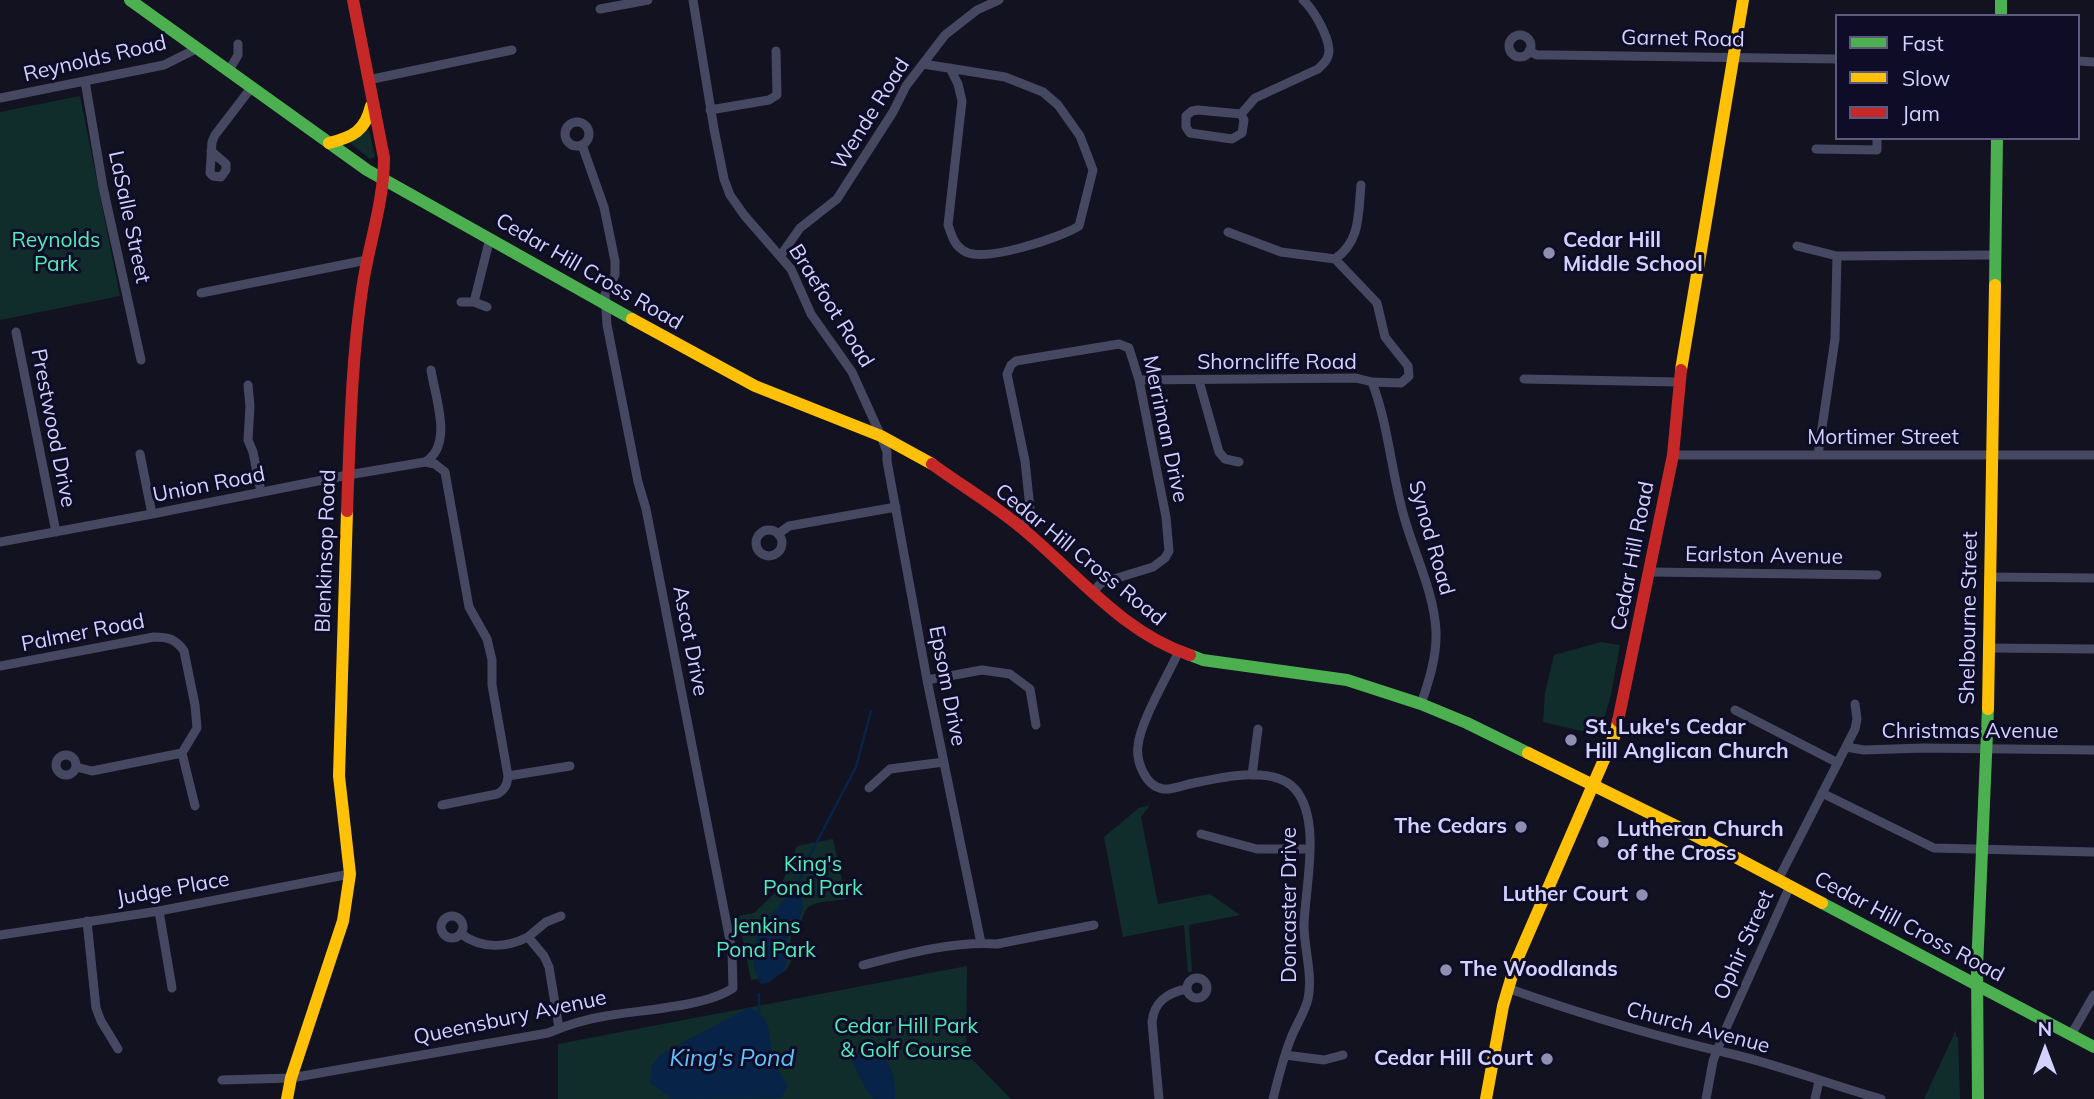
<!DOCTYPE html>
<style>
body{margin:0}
#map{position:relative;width:2094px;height:1099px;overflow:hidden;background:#131221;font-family:Mulish,sans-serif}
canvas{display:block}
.legend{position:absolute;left:1835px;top:14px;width:245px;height:126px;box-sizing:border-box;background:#0e0c27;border:2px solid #5d5b7d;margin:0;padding:9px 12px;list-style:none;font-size:21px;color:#d3d2ff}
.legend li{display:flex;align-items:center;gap:14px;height:35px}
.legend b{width:35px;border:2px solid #5d5b7d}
.north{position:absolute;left:2010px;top:1015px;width:70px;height:70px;-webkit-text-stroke:5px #0e0c27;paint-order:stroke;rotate:0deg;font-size:19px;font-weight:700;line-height:28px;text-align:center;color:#d3d2ff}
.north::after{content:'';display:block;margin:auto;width:24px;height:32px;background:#d3d2ff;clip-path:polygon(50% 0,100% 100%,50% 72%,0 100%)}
</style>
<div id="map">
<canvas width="2094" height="1099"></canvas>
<ul class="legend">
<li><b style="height:9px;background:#4caf50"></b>Fast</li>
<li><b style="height:9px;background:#ffc107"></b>Slow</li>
<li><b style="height:9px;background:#c62828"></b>Jam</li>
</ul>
<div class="north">N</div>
</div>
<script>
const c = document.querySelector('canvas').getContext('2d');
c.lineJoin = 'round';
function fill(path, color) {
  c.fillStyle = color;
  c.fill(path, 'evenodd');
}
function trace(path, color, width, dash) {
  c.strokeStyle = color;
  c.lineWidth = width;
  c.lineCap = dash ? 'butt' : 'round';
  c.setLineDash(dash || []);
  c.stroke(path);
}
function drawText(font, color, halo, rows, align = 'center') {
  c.font = font + ' Mulish,sans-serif';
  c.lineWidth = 6;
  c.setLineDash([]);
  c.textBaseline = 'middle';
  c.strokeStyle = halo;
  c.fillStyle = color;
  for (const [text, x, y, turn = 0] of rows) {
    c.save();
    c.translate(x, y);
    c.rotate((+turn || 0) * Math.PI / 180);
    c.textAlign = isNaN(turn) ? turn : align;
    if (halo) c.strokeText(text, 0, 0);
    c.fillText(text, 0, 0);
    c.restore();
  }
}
fill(new Path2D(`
 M80,96l40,200 -120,24v-208z
 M369,130l6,27 -5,2 -21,-17z
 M1601,642l19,3 -9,50 -12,40 -56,-13 2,-29 9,-38z
 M1150,805l-9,12 17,87 52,-10 30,21 -51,10 3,46 -4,2 -4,-48 -61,12 -19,-100 35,-29z
 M833,839l13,60c-11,2 -27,2 -36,7 -9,5 -6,21 -19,29 -1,6 1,11 1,17 0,26 -22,25 -41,28l-13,-64 16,-3 26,-25 17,-42z
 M967,966l-1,87 45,46h-453v-55z
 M1956,1030v7h2l2,62h-36z`), '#102d2b');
fill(new Path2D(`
 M795,893h5c10,25 -10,31 -13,49 -2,10 2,16 -2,28l-17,13 -7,1c-17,-29 -3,-55 17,-77 6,-6 8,-12 17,-14z
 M748,1008c29,7 18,38 28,58 4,8 9,12 12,20l-7,12 -109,1 -22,-16 2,-18 9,-11z
 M865,1051l16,2c12,14 15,27 14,46h-22l-9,-13 -13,-27 1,-6z`), '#072448');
trace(new Path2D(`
 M794,894l16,-39 46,-88 15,-56
 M759,994v18`), '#072448', 2.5);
trace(new Path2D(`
 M693,0l21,129 10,50 6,16 14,20 47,54 20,45 41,58 29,64 6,16v9l40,219 54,263
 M600,9l48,-9
 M1509 46a11 11 0 1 1 22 0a11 11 0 1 1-22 0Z
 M1529,51l8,4h15l285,4
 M2078,61l16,1
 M923,64l82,13 38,15 15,13 22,31 13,34 -14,56c-19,12 -93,36 -113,26 -12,-6 -14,-16 -18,-27l14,-124 -4,-17 -8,-16
 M228,72l10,-17v-11
 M368,80l144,-30
 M85,81l18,106 38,173
 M0,98l164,-33 32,-16
 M710,110l59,-10 8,-5 -1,-44
 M1198,110l43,4 3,6 -2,13 -10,6 -42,-6 -4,-6v-11l6,-5z
 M1241,114l14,-16 63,-29c6,-6 11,-10 11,-19 -1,-15 -15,-40 -26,-50
 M565 134a12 12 0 1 1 24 0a12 12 0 1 1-24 0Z
 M1816,149l61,1v-12
 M211,151l15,13v6l-5,7 -8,-1 -3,-3 2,-31 3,-7 36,-47
 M1228,232l53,20 54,7
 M1797,246l40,10 158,-1
 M781,255l19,-27 37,-29 56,-87 13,-26 39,-51 32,-25 22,-10
 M201,293l166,-33
 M461,302h13l13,5
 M474,302l16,-64
 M16,332l40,200
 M431,370c4,27 23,75 -6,92l10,2 10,8 24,135 18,32 5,21v25l16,91c-1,9 -3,14 -11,18l-55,11
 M1524,379l154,3
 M1139,380l217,-2 16,4 29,1 8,-7 -1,-10 -23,-29 -8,-34 -42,-44c26,-18 23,-45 26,-74
 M1199,381l20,71 6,7 14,3
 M1372,382c16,42 19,87 31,131 10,38 31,78 33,118 1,25 -7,50 -15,73
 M248,385l2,21 -2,34 5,12 8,40
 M140,454l12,60
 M1673,455h421
 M1818,455l17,-116 2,-83
 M1022,528l6,-8 2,-12 -5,-47 -18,-87 4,-9 5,-4 103,-17 10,4 10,32 27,137 3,34 -4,7 -12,9 -52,16 -7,8
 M756 543a13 13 0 1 1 26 0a13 13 0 1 1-26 0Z
 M778,534l11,-8 107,-19
 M0,542l152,-28 196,-39 77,-13
 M1650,572l227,3
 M1989,577l105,1
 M1988,648l106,1
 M1178,653c-11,24 -38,69 -40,93 -2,15 7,40 25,43 10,1 20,-4 31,-6 28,-6 80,-18 101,6 27,31 10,98 9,136 0,24 9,49 4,74 -3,13 -12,26 -17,39 -8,20 -13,41 -18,61
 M0,666l154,-29c14,0 22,2 30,14l11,54 2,23 -15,25
 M927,680l55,-10 28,4 20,15 6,36
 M1735,710l103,53
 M1846,747l18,3 59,-2 171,2
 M182,753l13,53
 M56 765a10 10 0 1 1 20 0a10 10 0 1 1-20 0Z
 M76,767l16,4 90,-18
 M1252,775l6,-46
 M508,776l62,-10
 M869,788l21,-19 54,-7
 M1822,793l112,55 160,4
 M1201,834l56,15h53
 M1778,880l77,-151 2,-10 -2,-15
 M159,911l13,77
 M441 927a11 11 0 1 1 22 0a11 11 0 1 1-22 0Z
 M87,921l9,87 5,13 17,28
 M461,934c21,15 45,14 67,3l16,19 5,11 10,61
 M0,935l159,-24 191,-37
 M528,937l18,-15 15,-6
 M863,965c43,-11 89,-24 134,-21l97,-19
 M1187 988a10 10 0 1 1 20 0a10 10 0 1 1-20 0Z
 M1507,988c74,26 149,49 225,66 50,12 99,31 149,45
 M2071,1035l23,-40
 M1285,1055l39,5 19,-5
 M222,1080l69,-2 257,-45c19,-8 38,-14 58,-17 33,-6 100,-9 127,-28l-1,-37 -86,-442 -8,-27 -31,-157 -2,-31 10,-19v-14l-11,-54 -22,-62
 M1159,1099l-7,-77c2,-20 15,-29 34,-33
 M1706,1099l7,-38 10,-26 67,-149
 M1815,1099l4,-18`), '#464862', 9);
trace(new Path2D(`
 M130,0l237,170 265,149
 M2001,0v16
 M1995,285l2,-147
 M1190,655l13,5 144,20 74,24 46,19 61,30
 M1822,903l272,144
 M1978,1099l-1,-131 11,-259`), '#4caf50', 12);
trace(new Path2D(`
 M329,143c24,-6 36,-12 42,-37
 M632,319l123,67 126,50 51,28
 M1681,370l62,-370
 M1988,709l7,-424
 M1528,753l160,79 134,71
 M287,1099l4,-21 52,-157 7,-47 -11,-98 8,-265
 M1486,1099l17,-93 13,-44 100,-230 2,-11`), '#ffc107', 12);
trace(new Path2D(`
 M932,464c30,22 64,42 92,66 53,44 99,103 166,125
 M347,511c3,-74 4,-147 15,-221 6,-44 22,-87 22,-132l-31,-158
 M1618,721l55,-266 8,-85`), '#c62828', 12);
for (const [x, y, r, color] of [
 [1549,253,7,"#908fb1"],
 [1571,740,7,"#908fb1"],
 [1521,827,7,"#908fb1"],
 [1603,842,7,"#908fb1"],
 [1642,895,7,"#908fb1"],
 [1446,970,7,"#908fb1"],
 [1547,1059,7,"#908fb1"]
]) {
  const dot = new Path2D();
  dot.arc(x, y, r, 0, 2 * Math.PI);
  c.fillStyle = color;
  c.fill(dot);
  trace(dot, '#0e0c27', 2.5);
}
drawText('21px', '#d3d2ff', '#0e0c27', [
 ["Garnet Road",1683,39,1],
 ["Reynolds Road",95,59,-13],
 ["Wende Road",871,114,-58],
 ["LaSalle Street",129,217,78],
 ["Cedar Hill Cross Road",589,272,30],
 ["Braefoot Road",831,306,58],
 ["Shorncliffe Road",1277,363],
 ["Prestwood Drive",53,428,79],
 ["Merriman Drive",1165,429,78],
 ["Mortimer Street",1883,438],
 ["Union Road",209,485,-11],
 ["Synod Road",1431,538,74],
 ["Blenkinsop Road",326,551,-88],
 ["Cedar Hill Cross Road",1080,555,39],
 ["Cedar Hill Road",1633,556,-79],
 ["Earlston Avenue",1764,556,1],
 ["Shelbourne Street",1969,618,-89],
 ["Palmer Road",83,633,-11],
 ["Ascot Drive",690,641,79],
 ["Epsom Drive",947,686,79],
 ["Christmas Avenue",1970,732],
 ["Judge Place",173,889,-10],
 ["Doncaster Drive",1290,905,-90],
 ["Cedar Hill Cross Road",1909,927,28],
 ["Ophir Street",1744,945,-66],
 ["Queensbury Avenue",510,1018,-12],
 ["Church Avenue",1698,1028,15]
]);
drawText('21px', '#51ecb8', '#0e0c27', [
 ["Reynolds",56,241],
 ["Park",56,265],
 ["King's",813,865],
 ["Pond Park",813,889],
 ["Jenkins",766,927],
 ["Pond Park",766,951],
 ["Cedar Hill Park",906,1027],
 ["& Golf Course",906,1051]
]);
drawText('bold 21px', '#d3d2ff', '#0e0c27', [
 ["Cedar Hill",1563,241],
 ["Middle School",1563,265],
 ["St. Luke's Cedar",1585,728],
 ["Hill Anglican Church",1585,752],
 ["The Cedars",1507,827,"right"],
 ["Lutheran Church",1617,830],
 ["of the Cross",1617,854],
 ["Luther Court",1628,895,"right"],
 ["The Woodlands",1460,970],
 ["Cedar Hill Court",1533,1059,"right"]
], 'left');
drawText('italic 23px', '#60c3ff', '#0e0c27', [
 ["King's Pond",732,1059]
]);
</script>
